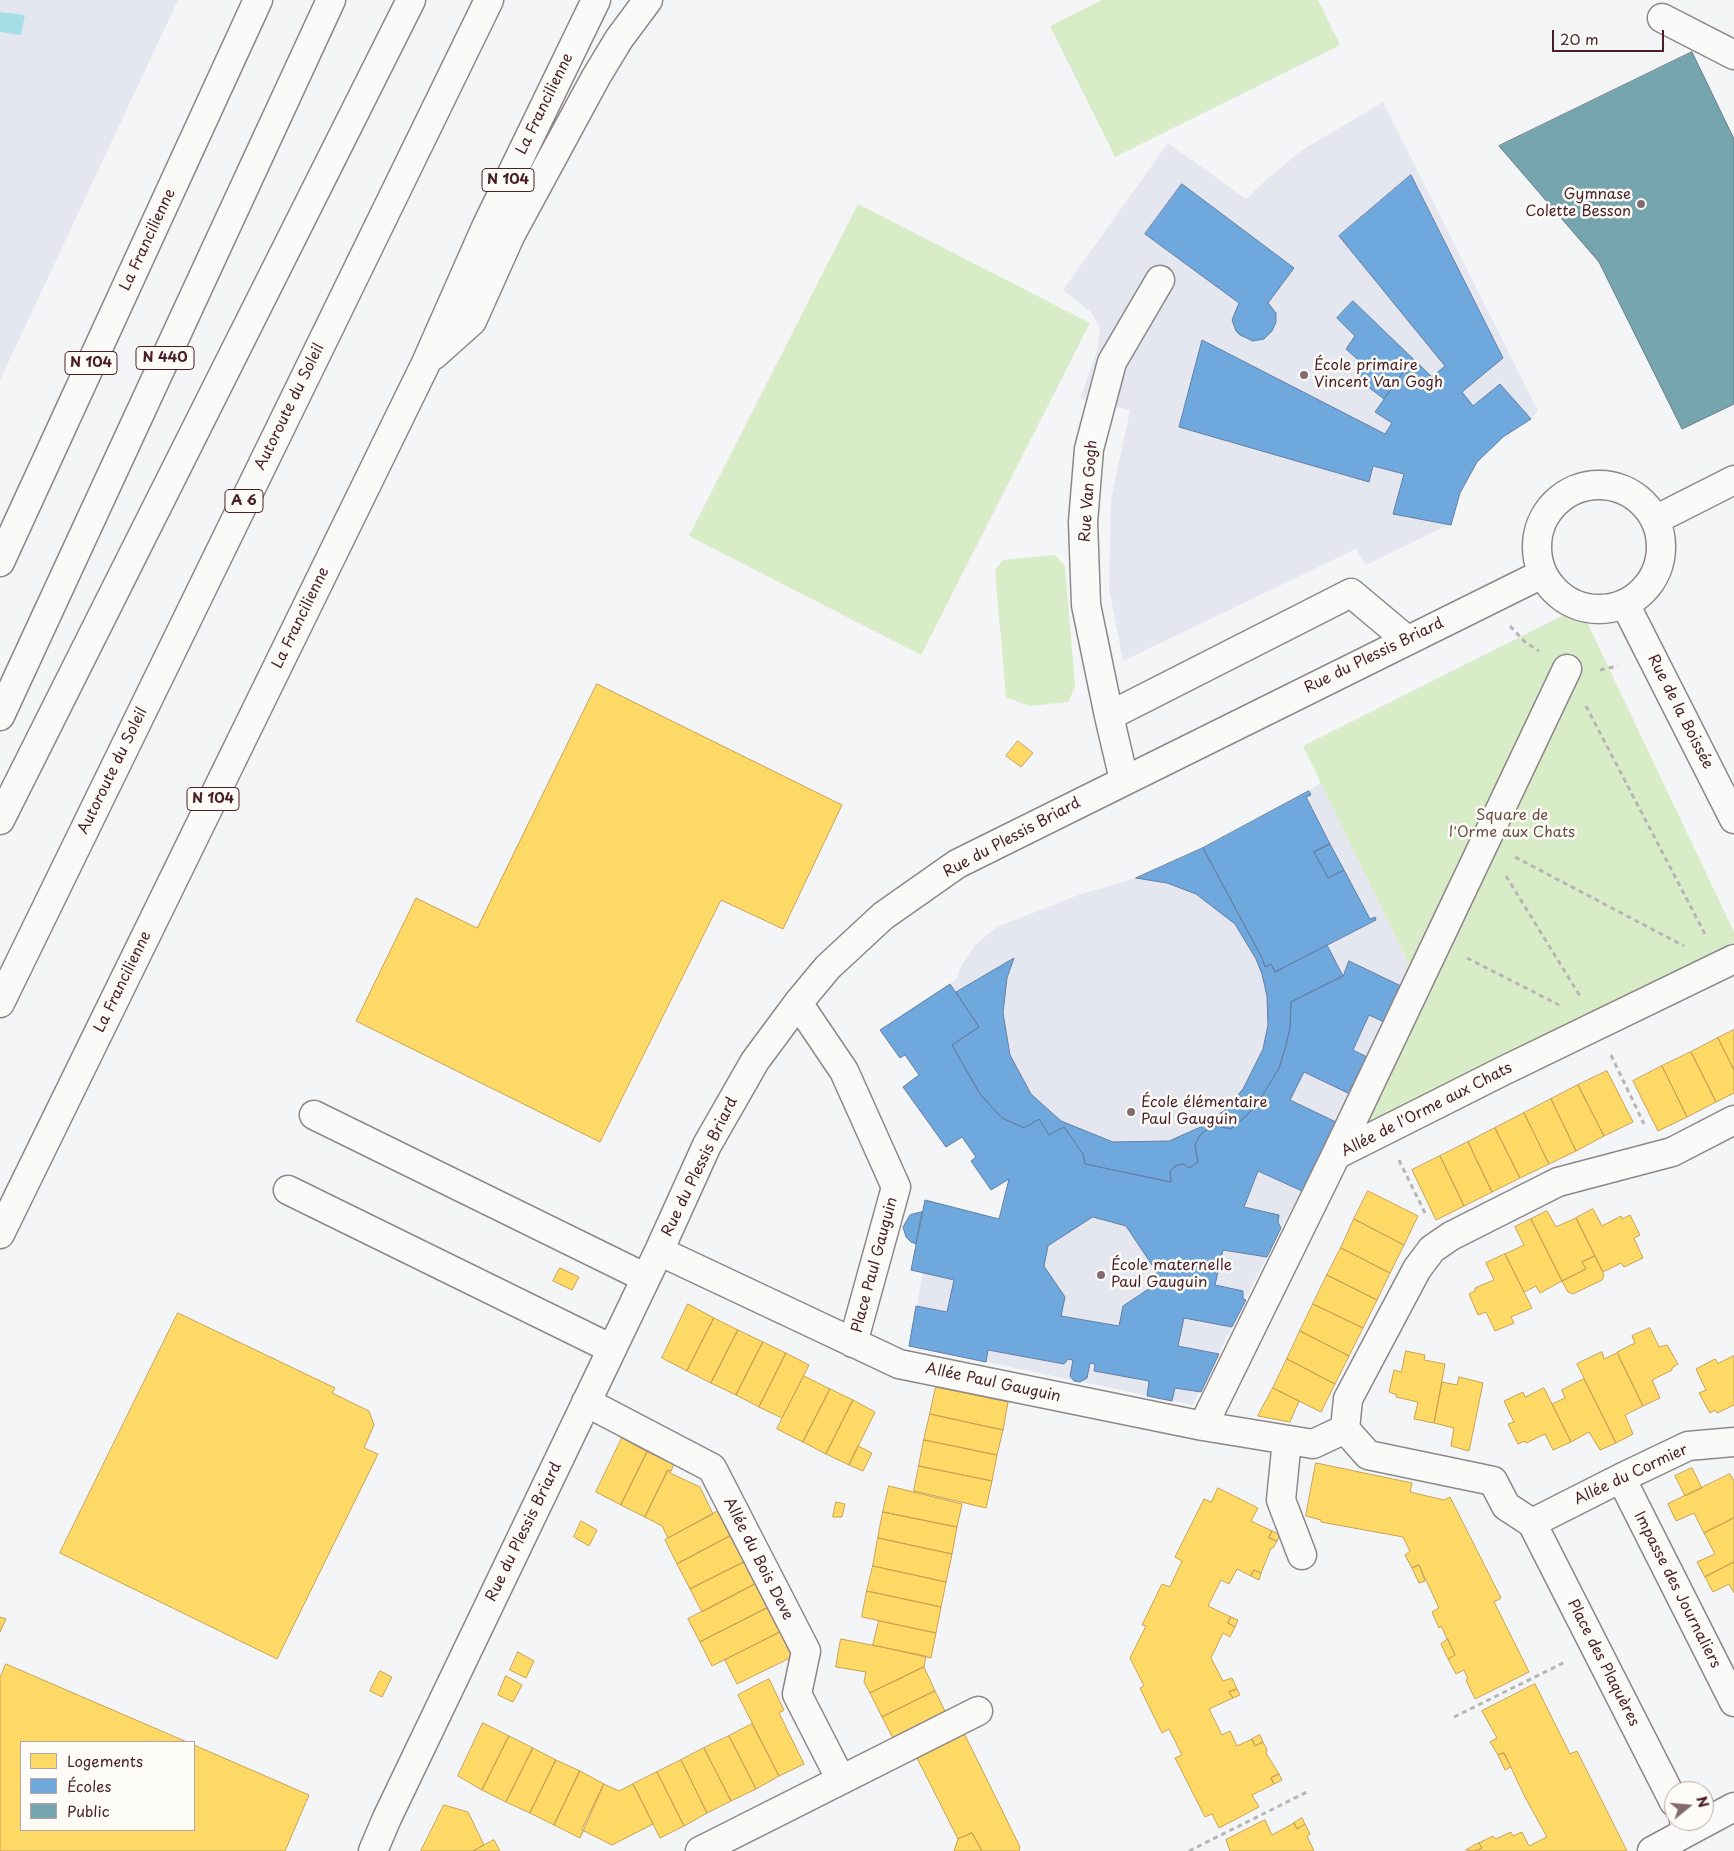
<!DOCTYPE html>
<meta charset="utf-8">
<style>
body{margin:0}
#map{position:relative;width:1734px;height:1851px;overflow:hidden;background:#f3f5f7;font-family:"Playpen Sans",sans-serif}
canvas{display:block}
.legend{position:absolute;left:20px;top:1741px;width:175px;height:90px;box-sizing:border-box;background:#fdfcf7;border:1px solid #b5a4a5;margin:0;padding:6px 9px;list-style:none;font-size:15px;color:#4a1f2b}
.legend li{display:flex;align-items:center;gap:10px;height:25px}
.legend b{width:25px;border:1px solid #b5a4a5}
.north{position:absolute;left:1664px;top:1781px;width:50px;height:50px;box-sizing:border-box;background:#fdfcf7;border:1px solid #b5a4a5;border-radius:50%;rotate:73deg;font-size:14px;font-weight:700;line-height:20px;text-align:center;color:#4a1f2b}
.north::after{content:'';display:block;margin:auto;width:18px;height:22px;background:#856a72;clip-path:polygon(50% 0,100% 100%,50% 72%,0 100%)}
.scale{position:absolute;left:1552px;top:30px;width:112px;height:22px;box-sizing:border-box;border:2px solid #4a1f2b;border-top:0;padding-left:6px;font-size:15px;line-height:18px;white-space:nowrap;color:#4a1f2b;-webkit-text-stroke:4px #fdfcf7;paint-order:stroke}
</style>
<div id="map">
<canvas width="1734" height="1851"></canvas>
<ul class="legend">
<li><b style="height:14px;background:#ffd966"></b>Logements</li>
<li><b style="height:14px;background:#6fa8dc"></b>Écoles</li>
<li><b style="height:14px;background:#76a5af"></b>Public</li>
</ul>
<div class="north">N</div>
<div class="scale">20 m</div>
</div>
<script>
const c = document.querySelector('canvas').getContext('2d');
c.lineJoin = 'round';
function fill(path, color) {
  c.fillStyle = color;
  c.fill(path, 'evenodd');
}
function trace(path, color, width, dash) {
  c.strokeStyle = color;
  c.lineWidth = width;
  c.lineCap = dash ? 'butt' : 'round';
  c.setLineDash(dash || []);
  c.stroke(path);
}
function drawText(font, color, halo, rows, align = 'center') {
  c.font = font + ' "Playpen Sans",sans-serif';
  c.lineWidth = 5;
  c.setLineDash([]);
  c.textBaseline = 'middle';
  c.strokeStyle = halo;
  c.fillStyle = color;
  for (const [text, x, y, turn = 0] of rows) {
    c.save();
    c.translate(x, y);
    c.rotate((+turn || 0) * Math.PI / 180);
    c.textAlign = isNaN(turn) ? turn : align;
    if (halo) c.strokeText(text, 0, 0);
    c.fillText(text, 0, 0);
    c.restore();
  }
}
fill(new Path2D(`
 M0,0h178l-178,380z
 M1383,102l155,309 -7,8 -28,18 -26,25 -17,31 -9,32h-3l-82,40 -10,-16 -233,112 -14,-72 2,-90 19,-89 -50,-11 17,-48 3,-22 -8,-16 -29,-23 105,-147 78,56 22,-21 36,-29z
 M1321,783l90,186 -109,222 -21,37 -88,177 -284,-59 14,-73 -7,-29 -5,-2 -7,-9 -1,-6 3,-8 8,-6 8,-1 3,-12 74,19 10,-40 -18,11 -20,-29 5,-5 -14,-19 -16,10 -43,-60 16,-12 -14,-20 -5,3 -20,-28 77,-51 3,-11 15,-23 22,-18 84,-33 55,-16 67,-30 106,-57z`), '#e5e7f0');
fill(new Path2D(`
 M1102,0h216l22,45 -225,112 -65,-131z
 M858,204l232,119 -169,332 -232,-119z
 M1055,555l10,11 10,121 -7,15 -39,4 -23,-9 -11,-127 8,-10z
 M1564,615l22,5 148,312v10l-409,204 86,-177 -108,-223z`), '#d8ecc7');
fill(new Path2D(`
 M0,12l25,3 -4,20 -21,-3z`), '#a5dee6');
const homes = new Path2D(`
 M597,684l245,121 -59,124 -62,-29 -121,242 -244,-121 60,-123 61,30z
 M1018,741l15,12 -12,14 -15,-11z
 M1734,1030v40l-16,-32z
 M1718,1038l16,32v23l-18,9 -25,-50z
 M1691,1052l25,50 -29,15 -25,-51z
 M1662,1066l25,51 -29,14 -25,-50z
 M1607,1071l26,51 -29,14 -26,-51z
 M1578,1085l26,51 -28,15 -25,-52z
 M1551,1099l25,52 -27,13 -25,-51z
 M1524,1113l25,51 -29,14 -25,-50z
 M1495,1128l25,50 -28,14 -24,-50z
 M1468,1142l24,50 -28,14 -24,-50z
 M1440,1156l24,50 -28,14 -24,-50z
 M1368,1191l50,25 -14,29 -50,-26z
 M1593,1209l9,17 19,-10 1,3 8,-4 10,20 -6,3 9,20 -19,9 -3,-4 -18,9 -27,-54z
 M1547,1211l9,16 20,-9 19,38 -13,6 4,7 -24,12 -31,-62z
 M1354,1219l50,26 -14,28 -49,-25z
 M1531,1219l31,62 -22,12 -4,-7 -12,6 -19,-38 19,-9 -9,-18z
 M1341,1248l49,25 -13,27 -50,-25z
 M1505,1254l27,54 -21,9 3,6 -19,8 -9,-19 -8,3 -9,-21 6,-3v-3l19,-8 -8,-17z
 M1595,1256l9,19 -2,5 -29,14 -5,-2 -6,-11 24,-12 -4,-7z
 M560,1268l19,9 -7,13 -19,-9z
 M1327,1275l50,25 -14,28 -50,-24z
 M688,1304l26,14 -27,53 -25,-13z
 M1313,1304l50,24 -14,28 -49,-25z
 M178,1313l157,75 -3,5 37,18 5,14 -10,23 14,6 -101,205 -217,-106z
 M714,1318l24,12 -27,53 -24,-12z
 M1650,1328l9,19 8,-2 11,19 -6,4v2l-20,10 8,18 -17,8 -26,-54 18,-9 -3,-7z
 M738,1330l25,12 -27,53 -25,-12z
 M1300,1331l49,25 -14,28 -48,-25z
 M763,1342l23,11 -27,54 -23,-12z
 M1406,1351l19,4 -1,5 21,4 -11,59 -20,-4 4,-17 -22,-5 1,-2 -8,-3 5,-22 7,2z
 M1602,1352l2,7 13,-6 26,53 -18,9 8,19 -17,9 -39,-79z
 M786,1353l23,12 -27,53 -23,-11z
 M1734,1356v49l-17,8 -2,-3 -5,3 -11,-20 7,-3 -10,-21 19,-10 3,4z
 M1287,1359l48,25 -14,28 -48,-24z
 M804,1376l26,13 -27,53 -26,-13z
 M1459,1377l24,6 -14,68 -18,-5 3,-18 -20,-5 8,-41 15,3z
 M1584,1379l32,64 -16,7 -11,-18 -18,10 -19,-38 13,-6 -3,-8z
 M936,1387l72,15 -5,28 -73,-16z
 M1273,1388l26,13 -9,21 -32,-6z
 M1544,1388l27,54 -18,8 -8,-16 -19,9 -1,-2 -7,3 -10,-20 6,-2 -10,-21 19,-9 2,5z
 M830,1389l23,11 -27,54 -23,-12z
 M853,1400l22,12 -26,53 -23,-11z
 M930,1414l73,16 -6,25 -73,-15z
 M622,1438l25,14 -26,53 -25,-13z
 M924,1440l73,15 -5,26 -73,-15z
 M858,1446l14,7 -9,18 -14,-6z
 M647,1452l27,12 -3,7 -3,-1 -23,47 -24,-12z
 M1316,1463l96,20 -2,9 34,8 6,-3 51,101 -7,4 35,70 -54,27 -9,-19 2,-1 -4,-9 -8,4 -8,-15 7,-4 -14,-29 -2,2 -7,-16 7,-4 -20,-43 -7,3 -7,-13 5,-4 -7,-14 -82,-15v-2l-15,-4z
 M919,1466l73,15 -6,27 -72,-17z
 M1692,1468l10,20 -17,8 -10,-20z
 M668,1470l3,1 -1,2 30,14 13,27 -45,24 -6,-12 -17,-9z
 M1730,1474l4,7v37l-30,15 -10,-20 -18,8 -8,-17z
 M889,1486l73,18 -5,23 -74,-15z
 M1218,1488l40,20 -7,13 21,10 -3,7 8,3 -4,7h-2l-10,25 -7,-3 -3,6 -14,-7 -8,15 -8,-4 -13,26 23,11 -3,6 7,4 -5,10 -7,-4 -12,25 12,23 9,-3 5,11 -8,3 4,6 -24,11 13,26 8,-4 7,15 15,-7 3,7 8,-4 4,8 -1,3 13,21 -8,4 3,6 -22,11 7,12 -40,21 -7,-14 -7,3 -30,-59 7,-3 -13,-26 -7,4 -22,-45 4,-2 -14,-28 16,-32 -4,-1 20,-41 8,3 12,-26 -7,-4 29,-58 7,3z
 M836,1502l9,2 -3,13h-9z
 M718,1511l12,25 -53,28 -12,-24z
 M883,1512l74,15 -5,27 -74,-16z
 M1734,1518v44l-29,15 -8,-15 18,-8 -11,-21z
 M581,1521l16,9 -8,16 -15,-9z
 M1272,1531l8,4 -3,6 -8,-3z
 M730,1536l14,26 -54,27 -13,-25z
 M878,1538l74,16 -6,28 -73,-16z
 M744,1562l11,22 -53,28 -12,-23z
 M1734,1562v31l-5,-9 -16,8 -8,-15z
 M1419,1565l6,16 -6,2 -7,-15z
 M873,1566l73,16 -5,25 -74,-16z
 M1254,1570l7,3 -2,7 -8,-4z
 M755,1584l12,24 -67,34 -12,-23z
 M867,1591l74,16 -5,26 -74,-16z
 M767,1608l13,24 -68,34 -12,-24z
 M0,1617l6,2 -6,13z
 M1231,1617l7,3 -3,7 -7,-4z
 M879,1621l57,12 -5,25 -58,-13z
 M780,1632l12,25 -55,27 -12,-24z
 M841,1639l85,17 -2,11 -54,26 -6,-11 2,-10 -30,-5z
 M1448,1639l7,16 -7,4 -7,-15z
 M518,1652l16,9 -8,17 -16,-8z
 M6,1664l181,78h-166v88h173v-85l115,50 -24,56h-285v-173z
 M924,1667l11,24 -53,26 -12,-24z
 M380,1671l12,6 -10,20 -12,-6z
 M506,1676l16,9 -9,17 -15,-7z
 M769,1679l15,31 -5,3 25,51 -25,12 -41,-81z
 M1535,1684l35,70 7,-3 50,100h-152l7,-3 -3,-5 14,-7 3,3 15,-7 2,4 9,-4 7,14 18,-9 -22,-40 -21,-44 -6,2 -8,-13 7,-4 -15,-27z
 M1237,1689l3,6 -7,3 -4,-6z
 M935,1691l12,24 -52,27 -13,-25z
 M483,1723l26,13 -27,54 -24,-14z
 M752,1724l27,52 -23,13 -27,-53z
 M963,1731l57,116 -1,4h-37l-10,-18 -14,6 -43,-85z
 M1260,1735l3,7 -8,4 -3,-7z
 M509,1736l24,12 -27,54 -24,-12z
 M729,1736l27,53 -25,12 -27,-53z
 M533,1748l23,12 -26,53 -24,-11z
 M704,1748l27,53 -24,12 -26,-53z
 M1504,1753l7,14 -6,3 -7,-15z
 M556,1760l24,11 -26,54 -24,-12z
 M681,1760l26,53 -23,13 -27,-54z
 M580,1771l24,13 -24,54 -26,-13z
 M657,1772l27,54 -24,12 -27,-54z
 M1279,1774l3,6 -8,4 -3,-6z
 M604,1784l15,7 14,-7 20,40 -41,21 -30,-15z
 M444,1805l24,7 16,33 -11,6h-52z
 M1302,1818l3,6 -8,5 -3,-6z
 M1265,1820l7,15 22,-12 3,6 8,-5 5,10 -3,2 7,15h-84l-4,-11z
 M972,1833l10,18h-28l4,-12z
 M494,1840l6,11h-27l11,-6z
 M1479,1843l3,5 -7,3 -9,-1z`);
fill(homes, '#ffd966');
trace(homes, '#c9a154', 1);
const schools = new Path2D(`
 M1411,175l92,183 -41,34 11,14 27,-22 31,35 -28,18 -26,25 -17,31 -9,32 -58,-11 11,-40 -31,-8 -4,16 -190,-55 23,-87 183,94 7,-11 -17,-11 29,-41 18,14 23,-19 -106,-130z
 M1182,184l112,84 -26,35 8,10v9l-4,9 -8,8 -11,2 -13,-6 -4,-4 -4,-11 7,-17 -94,-69z
 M1353,301l79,76 -10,8 -18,-14 -20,28 -26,-20 7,-13 -19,-17 9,-13 -18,-18z
 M1309,791l2,4 -5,2 24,47 -16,8 14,26 16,-8 26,49 5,-2 1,3 -101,52 -4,-8 -6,3 -3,-9 -59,-110z
 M1330,844l14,26 -16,8 -14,-26z
 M1203,848l59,110 3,9 6,-3 4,8 52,-27 16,31 -52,26 -1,26 -5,21 -6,19 -18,30 -14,17 -16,14 -14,-3 -8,2 -9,7 -5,10 3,17 -9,6 -6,-4 -8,2 -5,6 1,10 -86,-18 -2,-10 -19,-27 -15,8 -10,-16 -15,9 -22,-10 -22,-24 -28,-49 27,-18 -23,-35 58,-34 -7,20 -4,35 7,42 21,39 30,27 52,21 56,-1 34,-15 22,-16 18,-21 20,-40 5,-24 -1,-29 -5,-22 -6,-15 -21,-35 -39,-30 -29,-11 -31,-5z
 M1349,961l52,25 -17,36 -15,-7 -16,35 14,7 -17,37 -46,-22 -14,28 46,22 -34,69 -44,-20 -14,36 35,8 -1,7 3,6 -14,29 -44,-7 -8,35 28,6v8l3,1 -14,27 -48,-9 -6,28 41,8 -18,38 -26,-4 -3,13 -25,-5 2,-15 -55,-10 1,-7 -5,-1 -3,15 -7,4 -6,-1 -4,-5 3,-16 -5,-1 -4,5 -76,-14 -2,12 -77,-16 7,-40 31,6 7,-32 -43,-10 14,-70 74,19 10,-40 -18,11 -20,-29 5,-4 -14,-20 -16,10 -43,-60 16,-12 -14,-20 -5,3 -20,-28 70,-46 29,43 -27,18 28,49 22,24 22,10 15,-9 10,16 15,-8 19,27 2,10 86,18 -1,-10 5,-6 8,-2 6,4 9,-6 -3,-17 5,-10 9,-7 8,-2 14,3 16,-14 14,-17 18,-30 6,-19 5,-21 1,-26 52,-26zM1093,1217l33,9 30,45 -3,15 -30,20 -4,20 -58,-10 4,-19 -21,-31 4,-20z
 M922,1212l-6,32 -5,-2 -5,-5 -3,-10 7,-12z`);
fill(schools, '#6fa8dc');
trace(schools, '#647fa7', 1);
const public = new Path2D(`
 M1692,52l42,87v265l-52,25 -83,-167 -100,-116z`);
fill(public, '#76a5af');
trace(public, '#697d87', 1);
const minor = new Path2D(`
 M1662,18l72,37
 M1537 547a62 62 0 1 1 124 0a62 62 0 1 1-124 0Z
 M1655,520l79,-40
 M1625,604l109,215
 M1109,716l-23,-111 -3,-83 6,-73 23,-87 48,-82
 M1124,780l-15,-64 242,-123 56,47
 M798,1003l46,68 52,116 -43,156
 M314,1115l332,163
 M1336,1155l231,-486
 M288,1190l324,159
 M659,1251l240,113 304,62 110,18 32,-15
 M586,1402l126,66 94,183 -9,43 44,86
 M1203,1426l133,-271 167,-84 231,-112
 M1287,1440l-6,60 21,55
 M1621,1478l113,224
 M1532,1523l89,-45 67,-32 46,-4
 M1674,1802l-142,-279 -26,-17 -13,-25 -125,-26 -23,-26 3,-30 69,-130 15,-20 19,-13 107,-54 114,-30 62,-32
 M1684,1821l5,10 45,-24
 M373,1851l14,-33 272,-567 48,-106 48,-84 43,-58 30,-36 55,-51 74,-52 585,-290
 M700,1851l278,-140
 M1652,1851l37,-20`);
const highway = new Path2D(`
 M434,355l38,-34 39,-87 85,-157 23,-38 29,-39
 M0,562l258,-562
 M0,716l331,-716
 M0,820l411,-820
 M0,1003l489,-1003
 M0,1234l426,-871 61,-138 109,-225`);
trace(minor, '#8e878a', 31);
trace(highway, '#8e878a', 31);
trace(new Path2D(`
 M1510,626l15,16 14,9
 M1600,670l18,-4
 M1586,706l120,230
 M1515,857l169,89
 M1506,876l74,120
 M1467,958l92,47
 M1611,1055l33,69
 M1399,1160l26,53
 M1454,1717l111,-55
 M1189,1851l120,-60`), '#b9b5b6', 3, [5, 4]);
trace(minor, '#fafaf9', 28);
trace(highway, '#fafaf9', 28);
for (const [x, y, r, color] of [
 [1641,204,5,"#856a72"],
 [1304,375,5,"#856a72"],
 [1131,1112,5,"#856a72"],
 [1101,1275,5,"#856a72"]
]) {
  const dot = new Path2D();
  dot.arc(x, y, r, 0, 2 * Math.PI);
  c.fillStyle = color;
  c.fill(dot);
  trace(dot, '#fdfcf7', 2);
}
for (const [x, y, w] of [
 [508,180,52],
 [165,358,58],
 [91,363,52],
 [244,501,38],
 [213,799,52]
]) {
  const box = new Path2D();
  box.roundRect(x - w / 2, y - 11.5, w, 23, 4);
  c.fillStyle = '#fdfcf7';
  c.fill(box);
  trace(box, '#4a1f2b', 1);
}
drawText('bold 14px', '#4a1f2b', null, [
 ["N 104",508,180],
 ["N 440",165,358],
 ["N 104",91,363],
 ["A 6",244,501],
 ["N 104",213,799]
]);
drawText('15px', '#4a1f2b', '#fdfcf7', [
 ["La Francilienne",545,104,-64],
 ["La Francilienne",148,240,-65],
 ["Autoroute du Soleil",290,407,-64],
 ["Rue Van Gogh",1089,491,-86],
 ["La Francilienne",301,618,-64],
 ["Rue du Plessis Briard",1374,656,-26],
 ["Rue de la Boissée",1680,712,63],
 ["Autoroute du Soleil",113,771,-64],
 ["Rue du Plessis Briard",1012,838,-28],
 ["La Francilienne",123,982,-64],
 ["Allée de l'Orme aux Chats",1427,1110,-27],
 ["Rue du Plessis Briard",700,1167,-64],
 ["Place Paul Gauguin",875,1265,-75],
 ["Allée Paul Gauguin",993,1383,12],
 ["Allée du Cormier",1631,1475,-25],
 ["Rue du Plessis Briard",524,1532,-64],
 ["Allée du Bois Deve",758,1559,63],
 ["Impasse des Journaliers",1677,1590,63],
 ["Place des Plaquères",1603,1663,63]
]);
drawText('15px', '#4a1f2b', '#fdfcf7', [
 ["Gymnase",1631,195,"right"],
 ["Colette Besson",1631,212,"right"],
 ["École primaire",1314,366],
 ["Vincent Van Gogh",1314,383],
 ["École élémentaire",1141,1103],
 ["Paul Gauguin",1141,1120],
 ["École maternelle",1111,1266],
 ["Paul Gauguin",1111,1283]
], 'left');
drawText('15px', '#685048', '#fdfcf7', [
 ["Square de",1512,816],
 ["l'Orme aux Chats",1512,833]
]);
</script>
